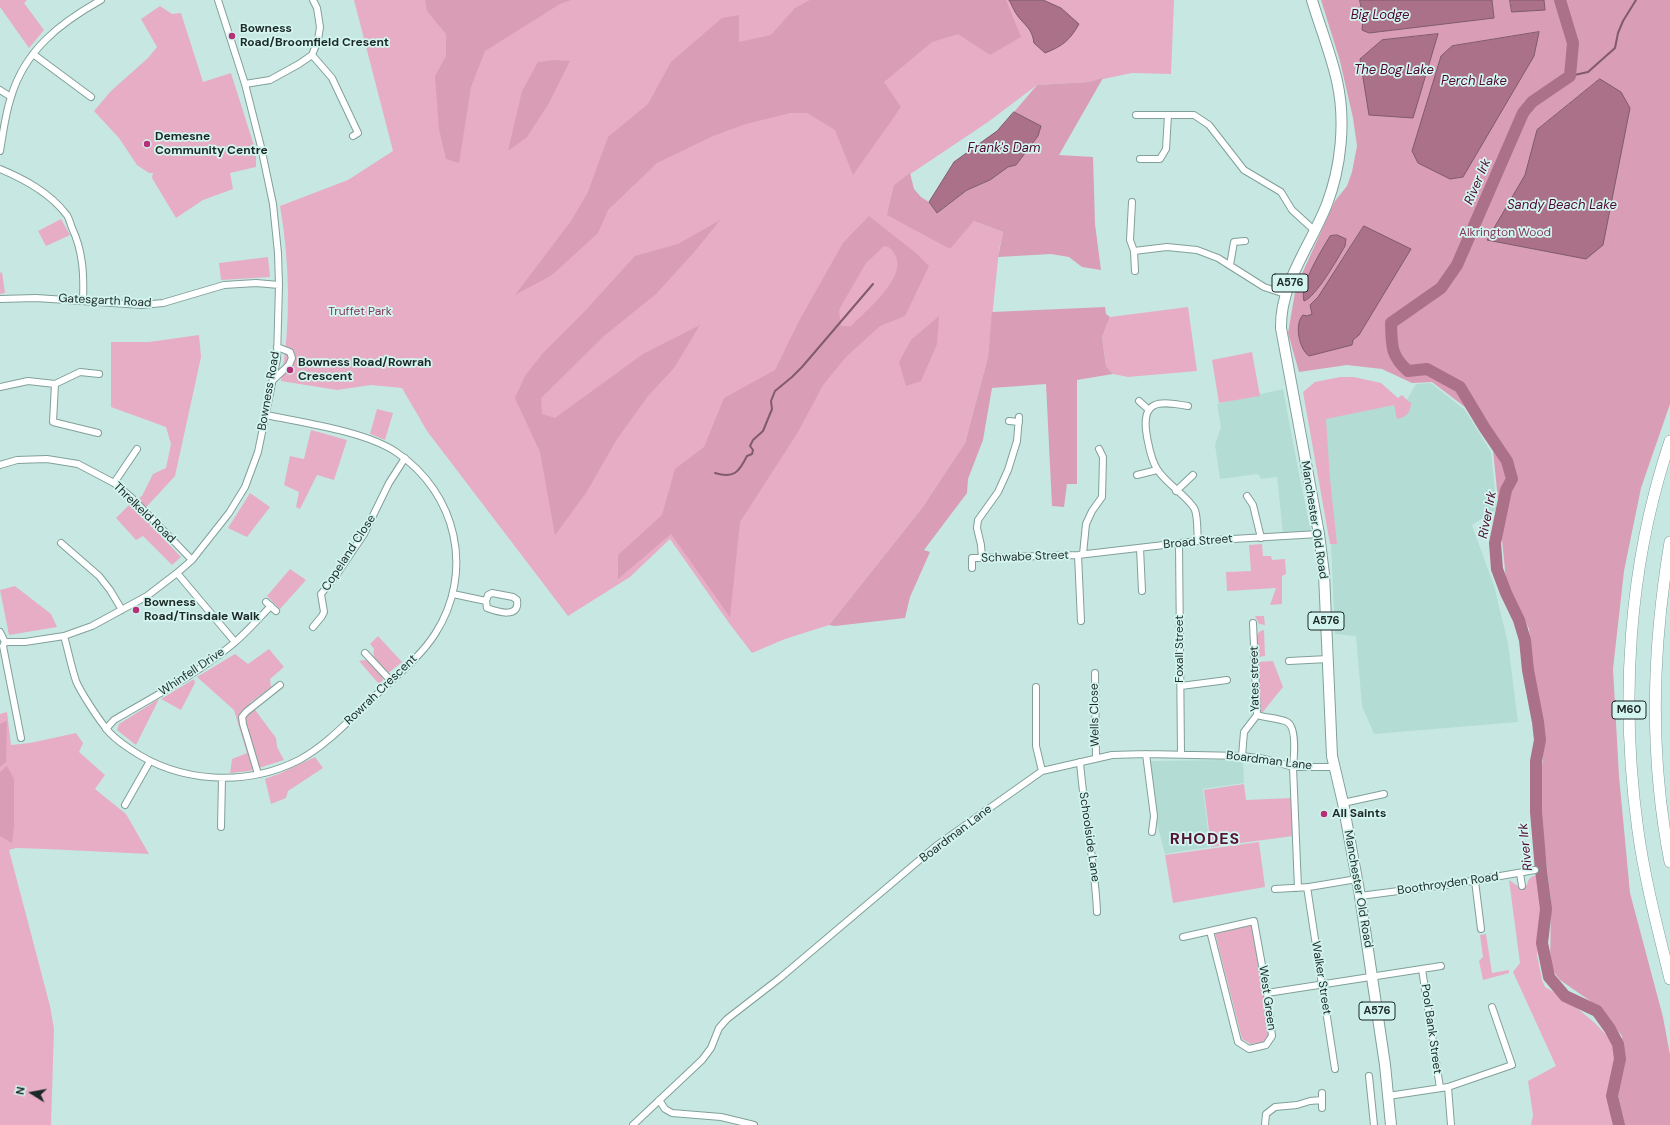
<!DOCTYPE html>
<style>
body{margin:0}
#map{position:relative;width:1670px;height:1125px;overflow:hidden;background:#c7e8e2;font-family:"DM Sans",sans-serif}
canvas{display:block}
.north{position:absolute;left:12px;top:1073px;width:40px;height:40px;-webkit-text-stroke:3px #d4f5ef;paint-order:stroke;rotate:281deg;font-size:11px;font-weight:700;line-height:16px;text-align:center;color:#1c2926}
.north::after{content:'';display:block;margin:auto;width:14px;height:18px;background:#1c2926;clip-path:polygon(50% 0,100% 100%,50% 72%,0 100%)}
</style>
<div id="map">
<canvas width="1670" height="1125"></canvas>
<div class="north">N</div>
</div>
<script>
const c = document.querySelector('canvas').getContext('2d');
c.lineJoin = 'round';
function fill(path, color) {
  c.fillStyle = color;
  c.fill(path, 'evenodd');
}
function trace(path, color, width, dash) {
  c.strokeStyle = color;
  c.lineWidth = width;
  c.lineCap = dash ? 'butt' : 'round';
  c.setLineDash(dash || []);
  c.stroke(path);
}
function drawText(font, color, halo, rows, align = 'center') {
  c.font = font + ' "DM Sans",sans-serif';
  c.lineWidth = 3.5;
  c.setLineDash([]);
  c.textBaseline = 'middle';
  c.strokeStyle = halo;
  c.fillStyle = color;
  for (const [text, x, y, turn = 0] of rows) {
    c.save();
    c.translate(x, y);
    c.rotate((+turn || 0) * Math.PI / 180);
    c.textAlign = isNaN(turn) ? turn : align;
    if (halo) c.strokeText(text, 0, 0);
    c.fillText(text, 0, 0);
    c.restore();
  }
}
fill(new Path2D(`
 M1431,383l34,27 26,42 6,57 -25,16 22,61 14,57 10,79 -144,12 -12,-28 -6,-70 -21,-2 -4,-91 -22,-123 97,-19 10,-17z
 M1283,389l16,85 12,58 -28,1 -6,-56 -16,2 -3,-5 -38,5 -5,-34 6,-18 -4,-23z
 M1227,760l16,2 1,21 -41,6 7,58 -45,7 -9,-34 -7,-59z`), '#b3dcd5');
fill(new Path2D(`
 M0,0h27l-3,3 20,27 -15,18 -29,-41z
 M354,0h820l-3,74 -39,-1 -43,9 -52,3 -49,37 -94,63 55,64 25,-28 29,11 -4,18 -11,107 -23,86 -43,65 -93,117 -44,14 -33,14 -23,-30 -59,-84 -40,38 -62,39 -141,-185 -25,-43 -31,-3 -34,5 -56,-9c10,-58 9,-117 -1,-175l68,-26 45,-29z
 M160,6l12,8 9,-1 22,69 28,-9 25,79v15l-26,6 3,16 -30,11 -27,18 -24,-40 1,-5h-4l-12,-8 -18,-27 -25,-27 17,-20 37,-33 9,-11 -16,-28z
 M61,219l9,16 -24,11 -8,-15z
 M268,257l2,20 -49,3 -2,-17z
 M2,272l3,21 -5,1v-21z
 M1188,307l9,64 -69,6 -15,-3 -7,-8 -4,-29 8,-20z
 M199,335l2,22 -26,119 -35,38 41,43 -9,8 -29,-29 -7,4 -20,-22 14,-14 12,-8 11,-22 13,-6 5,-24 -5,-17 -55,-20v-65h38z
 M1252,352l8,44 -41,7 -7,-43z
 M1340,377h14l27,6 17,15 4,-3 7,7h2c0,10 -4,15 -14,17l-3,-14 -68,14 4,60 7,65h-7l-27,-152 12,-10z
 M377,409l16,4 -8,27 -15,-6z
 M311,430l36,10 -13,40 -17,-5 -17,34 -4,-2 3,-15 -15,-7 6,-29 14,3z
 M250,493l20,14 -23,30 -19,-9z
 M1262,544l1,12h8l1,4 13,-1 1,15 -4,2v28l-12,1 6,-17 -49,3 -1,-19 25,-1 -2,-26z
 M290,569l16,11 -26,29 -13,-13z
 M15,586l36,28 6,13 -48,8 -9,-45z
 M1255,616h9l1,9 -6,-1z
 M1264,630l1,26 -8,1c-1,-10 -5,-25 7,-27z
 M378,636l24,26 -15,12c-6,-6 -16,-15 -13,-25l-4,-5z
 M269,649l15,18 -14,12 1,8 -21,16 26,35 1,9 7,13 -35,11 -19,2 2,-14 15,-6 -13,-43 -37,-33 38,-23 13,10z
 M365,660c9,4 16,10 18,20l-4,4 -20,-23z
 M1273,661l10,26 -21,26 -2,-2 -3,-49z
 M194,679l1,4 -14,27 -20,-11z
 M159,699l-23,46 -19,-15 2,-6z
 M7,712l4,33 19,-2 46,-10 7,10 -4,9 26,23 -10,14 31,25 23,40 -103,-5 -30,-1 -7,2 41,156 4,23 -3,96h-51v-411z
 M315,757l8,11 -35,23 -2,7 -15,6 -6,-25 16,-6z
 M1244,784l2,16 45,-2 2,38 -82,11 -7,-57z
 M1259,842l6,45 -92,16 -8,-48z
 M1537,875l5,25 -5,55 5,25 3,7 21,12 29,24 18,19 3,10v7l-7,33 -1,12 5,21h-82l2,-10 -5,-34 28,-15 -43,-94 7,-9 -11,-83 9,6 9,-1c1,-6 4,-9 10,-10z
 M1253,925l18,107 -3,9 -17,3 -9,-5 -27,-106z
 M1486,934l6,39 17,-3v3l-26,7 -4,-19 4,-4 -3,-22z`), '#e7adc5');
fill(new Path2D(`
 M425,0h146l-11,4 -75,47 -14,36 -12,76 -13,-4 -7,-30 -4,-53 11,-20v-22l-19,-23z
 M810,0h196l15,37 -31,18 -32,-21 -26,8 -48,40 17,25 -48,68 -18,-45 -28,-17h-17l-44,11 -33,12 -56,27 -49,47 -10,23 -46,42 -37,20 56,-74 17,-29 20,-55 40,-33 23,-42 51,-44 17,-3v27l32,-7 24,-27z
 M1321,0h349v404l-29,84 -17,83 -11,98 6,107 11,117 33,124 7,38v70h-45l-7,-30 6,-32 -2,-27 -23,-29 -39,-27 -10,-13 1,-66 -12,-101 6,-67 -12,-60 -4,-44 -23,-49 -13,-130 -28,-43 -33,-25 -20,1 -30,-14 -35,-4 -48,7 -11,-39 8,-46 39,-86 12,-15 5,-14 5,-26 -4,-28 -13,-57z
 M555,60l15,1 -21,42 -22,34 -19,14 14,-60 16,-29z
 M1103,78l-44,77 34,2 2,67 6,46 -19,-3 -13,-10 -18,-3 -53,3 5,-25 -29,-11 -24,28 -63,-34 7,-30 16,-12 4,16 7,8 8,5 8,11 30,-23 23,-10 18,-13 8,-2 25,-38 -27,-15 23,-27 52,-3z
 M869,216l48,38 12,12 -24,50 -25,10 -34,31 -23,28 -25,47 -58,90 -10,95 -59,-83 -53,45v-24l44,-40 13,-46 29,-22 20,-49 51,-28 24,-49 44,-78zM884,246c5,0 9,4 11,9 13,22 -30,57 -44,71h-10l-2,-15 2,-5 25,-43z
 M720,220l-24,30 -40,44 -52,42 -63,62 1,16 13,4 88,-64 57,-29 -26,43 -26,28 -31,43 -31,54 -31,42 -15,-83 -25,-54 10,-22 18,-23 43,-43 49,-54 43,-12z
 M1105,307l1,7 4,3 -8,20 4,29 7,8 -36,6v104h-10l-3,23 -12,-1 -6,-122 -54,4 -9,52 -15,39 -1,14 -43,57 6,2 -20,45 -5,21 -70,8 -6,-1 93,-117 43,-65 23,-86 4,-45z
 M939,316l-2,28 -16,37 -15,5 -7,-24 12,-22z
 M7,721l-1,41 -6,5v-43z
 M7,766l7,13v47l-2,17 -12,-7v-64z`), '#da9db6');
const water = new Path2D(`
 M1009,0h34l18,8 18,16c-9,16 -16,22 -34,29l-11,-10c-2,-15 -9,-17 -17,-28 -3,-4 -5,-10 -8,-15z
 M1360,0h132l2,18 -125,15 -7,-3 1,-12z
 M1510,0h34l1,10 -33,2z
 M1539,32l-5,24 -71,121 -13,2 -32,-16 -6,-12 29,-95 11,-10z
 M1438,34l-25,84 -44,-3 -9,-56 22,-19z
 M1600,79l21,13 9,16 -27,137 -17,14 -99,-19 38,-65 12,-45z
 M1014,112l27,14 -3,10 -22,29 -8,2 -18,13 -23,10 -30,23 -8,-11 25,-40 43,-31z
 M1364,226l47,23 -52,86 -6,5 -1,5 -43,11c-10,-7 -15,-32 -6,-41l4,1 5,-2 -2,-9 8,-8z
 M1337,235l9,4 -1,7c-7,12 -29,51 -41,55 -5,-16 18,-51 26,-65z`);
fill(water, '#aa7189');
trace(water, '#7f5b6b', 1);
trace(new Path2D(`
 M1570,76l18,-4 27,-24 3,-15 5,-12 13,-21
 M715,473c19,6 24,-1 32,-17l5,-2 1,-4 -3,-4 3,-6 10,-9 9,-22 -1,-8 4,-10 17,-14 10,-10 71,-83`), '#7f5b6b', 2);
trace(new Path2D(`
 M1560,0l13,43 -3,33 -38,26 -9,11 -66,152 -16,23 -50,35c1,22 -1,32 17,48l19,-2 33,18 24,40 23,34 5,18 -6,11 -11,53 2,26 9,24 13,27 6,20 3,30 10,52 2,18 -4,21v51l5,58 5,39 -4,34 7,34 16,19 32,15 13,18 8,15 2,15 -8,37 7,29`), '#aa7189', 12);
const minor = new Path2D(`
 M33,54l58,43
 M312,55l20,23 26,55 -5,3
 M245,84l25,-4 29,-16 13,-9 6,-15 2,-13 -3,-19 -4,-8
 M0,90l11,7
 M1136,115h58l15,10 35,45 37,22 11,18 23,21
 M0,151c3,-17 5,-36 11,-54 14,-47 49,-74 90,-97
 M1140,159h20l6,-10 2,-34
 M0,169c24,10 49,23 66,45 3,3 4,9 6,14 11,23 12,47 11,72
 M1132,202l-2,38 4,11 1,20
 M1134,251l33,-4 30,3 21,8 46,29 21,7
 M1230,265l4,-23 11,-1
 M0,299l36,-1 106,7 21,-2 61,-18 32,-2 23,2
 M273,380l16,-15 3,-7 -2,-6 -13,-5
 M55,384l-2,38 45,11
 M0,387l28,-6 27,3 25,-12 19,2
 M1139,401l10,9
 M1188,406c-29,-5 -48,-7 -41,31 2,10 4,23 10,32 8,14 33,29 38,41 3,9 2,22 3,31
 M1009,421l10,1
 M0,465l17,-5 30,-1 31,5 36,19 17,14 61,63
 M1137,475l20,-5
 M114,483l23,-34
 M1176,491l17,-16
 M1247,496l6,9 8,33
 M61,543l38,33 11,14 12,20
 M1179,543l2,211
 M1140,548l2,43
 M1083,554l3,-30 6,-13 10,-14 1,-40 -4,-8
 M1078,555l3,66
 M982,558l-1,-13 -4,-17 1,-8 20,-28 10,-22 9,-29 2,-24
 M972,568v-10l106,-3 120,-14 121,-7
 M177,573l58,69
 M453,594l33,7 1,7c11,4 33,11 30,-8l-4,-3 -21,-4 -4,2 -2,6
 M266,602l10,9
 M313,627l9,-11 2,-4 -3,-18 16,-20 27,-40 25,-51 16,-25
 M0,632l5,10
 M64,636c4,14 7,30 12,45 4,10 21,36 29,46 6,9 16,16 25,22 49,34 116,38 169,11 28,-15 51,-41 74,-62 21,-21 46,-39 62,-64 40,-62 22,-141 -39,-182 -32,-21 -92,-29 -130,-37
 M5,642h20l39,-6 28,-10 55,-30 30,-23 15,-13 37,-47 16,-26 13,-35 19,-93 2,-74 -1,-32 -5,-49 -12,-57 -16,-63 -27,-84
 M5,642l-2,4 18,92
 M365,653l26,28
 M1289,661l39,-2
 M1095,673l1,85
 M1181,686l46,-6
 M1036,687v59l6,25
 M1257,715c9,3 22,3 30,7 10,5 7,35 6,45l5,121
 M106,729l8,-9c41,-24 83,-46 120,-77 13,-11 25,-25 37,-37
 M1146,754l8,62 -2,16
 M1242,756l2,-24 13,-17 -4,-92
 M1080,762c4,51 15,100 17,150
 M258,774l-15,-50 -1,-7 4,-5 34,-27
 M1343,803l41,-9
 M125,805l25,-44
 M221,827l1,-49
 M1520,873l2,13
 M1475,881l6,48
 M1307,887l28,182
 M1275,889l34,-2 48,-8
 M1360,896l100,-13 75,-13
 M1183,937l27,-6 28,111 11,7 17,-4 6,-9 -5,-43 -13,-72 -44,10
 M1422,969l18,119
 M1267,993l174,-27
 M1369,1076l5,49
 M1448,1087l3,38
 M1322,1093v15
 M1388,1096l60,-9 64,-22 -20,-58
 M659,1100l6,9 7,4 49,4 33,8
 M633,1125l69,-65 9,-12 8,-20 8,-9 53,-41 156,-132 106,-75 70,-16 34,-1 96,2 23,3 28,8h41
 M1265,1125l1,-11 9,-7 22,-2 13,-4 12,-1`);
const primary = new Path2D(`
 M1312,0c8,27 19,54 25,81 9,40 4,86 -10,123 -16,41 -47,79 -46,124l38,206 5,40 8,182 11,47 17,93 25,169 6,60`);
const motorway = new Path2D(`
 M1670,441c-42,125 -50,260 -32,390 7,50 20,99 32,148
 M1670,542c-18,108 -21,212 0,320`);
trace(minor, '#81a09a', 8);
trace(primary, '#81a09a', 12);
trace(motorway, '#81a09a', 12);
trace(minor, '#fff', 6);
trace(primary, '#fff', 10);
trace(motorway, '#fff', 11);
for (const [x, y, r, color] of [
 [232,36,4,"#b53076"],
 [147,144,4,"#b53076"],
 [290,370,4,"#b53076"],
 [136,610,4,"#b53076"],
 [1324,814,4,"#b53076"]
]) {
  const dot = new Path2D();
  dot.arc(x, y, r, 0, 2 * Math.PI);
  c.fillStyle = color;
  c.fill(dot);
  trace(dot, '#d4f5ef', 1.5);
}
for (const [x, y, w] of [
 [1290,283,36],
 [1326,621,36],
 [1629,710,34],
 [1377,1011,36]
]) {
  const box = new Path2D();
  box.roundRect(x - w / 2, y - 9, w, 18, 3);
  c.fillStyle = '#d4f5ef';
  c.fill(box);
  trace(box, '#1c2926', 1);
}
drawText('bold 11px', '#1c2926', null, [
 ["A576",1290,283],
 ["A576",1326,621],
 ["M60",1629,710],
 ["A576",1377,1011]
]);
drawText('bold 12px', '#1c2926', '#d4f5ef', [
 ["Bowness",240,29],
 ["Road/Broomfield Cresent",240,43],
 ["Demesne",155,137],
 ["Community Centre",155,151],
 ["Bowness Road/Rowrah",298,363],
 ["Crescent",298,377],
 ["Bowness",144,603],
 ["Road/Tinsdale Walk",144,617],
 ["All Saints",1332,814]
], 'left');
drawText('12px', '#803759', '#d4f5ef', [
 ["Alkrington Wood",1505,233],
 ["Truffet Park",360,312]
]);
drawText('12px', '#1c2926', '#d4f5ef', [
 ["Gatesgarth Road",105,301,3],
 ["Bowness Road",269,391,-80],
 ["Threlkeld Road",144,513,44],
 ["Manchester Old Road",1314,520,81],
 ["Broad Street",1198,542,-5],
 ["Copeland Close",349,553,-57],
 ["Schwabe Street",1025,557,-2],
 ["Foxall Street",1180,649,-90],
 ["Whinfell Drive",192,672,-34],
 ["Yates street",1255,679,-91],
 ["Rowrah Crescent",381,690,-44],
 ["Wells Close",1095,715,-91],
 ["Boardman Lane",1269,761,7],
 ["Boardman Lane",956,834,-37],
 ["Schoolside Lane",1089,837,82],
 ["Boothroyden Road",1448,884,-8],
 ["Manchester Old Road",1358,889,80],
 ["Walker Street",1321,978,81],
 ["West Green",1267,998,82],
 ["Pool Bank Street",1431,1029,82]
]);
drawText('italic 13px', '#4f062f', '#d4f5ef', [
 ["Big Lodge",1380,16],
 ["The Bog Lake",1394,71],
 ["Perch Lake",1474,82],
 ["Frank's Dam",1004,149],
 ["River Irk",1478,182,-67],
 ["Sandy Beach Lake",1562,206],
 ["River Irk",1488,515,-79],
 ["River Irk",1526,847,-96]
]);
c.letterSpacing = '1px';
drawText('bold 16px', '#531434', '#d4f5ef', [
 ["RHODES",1205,840]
]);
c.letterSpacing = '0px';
</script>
